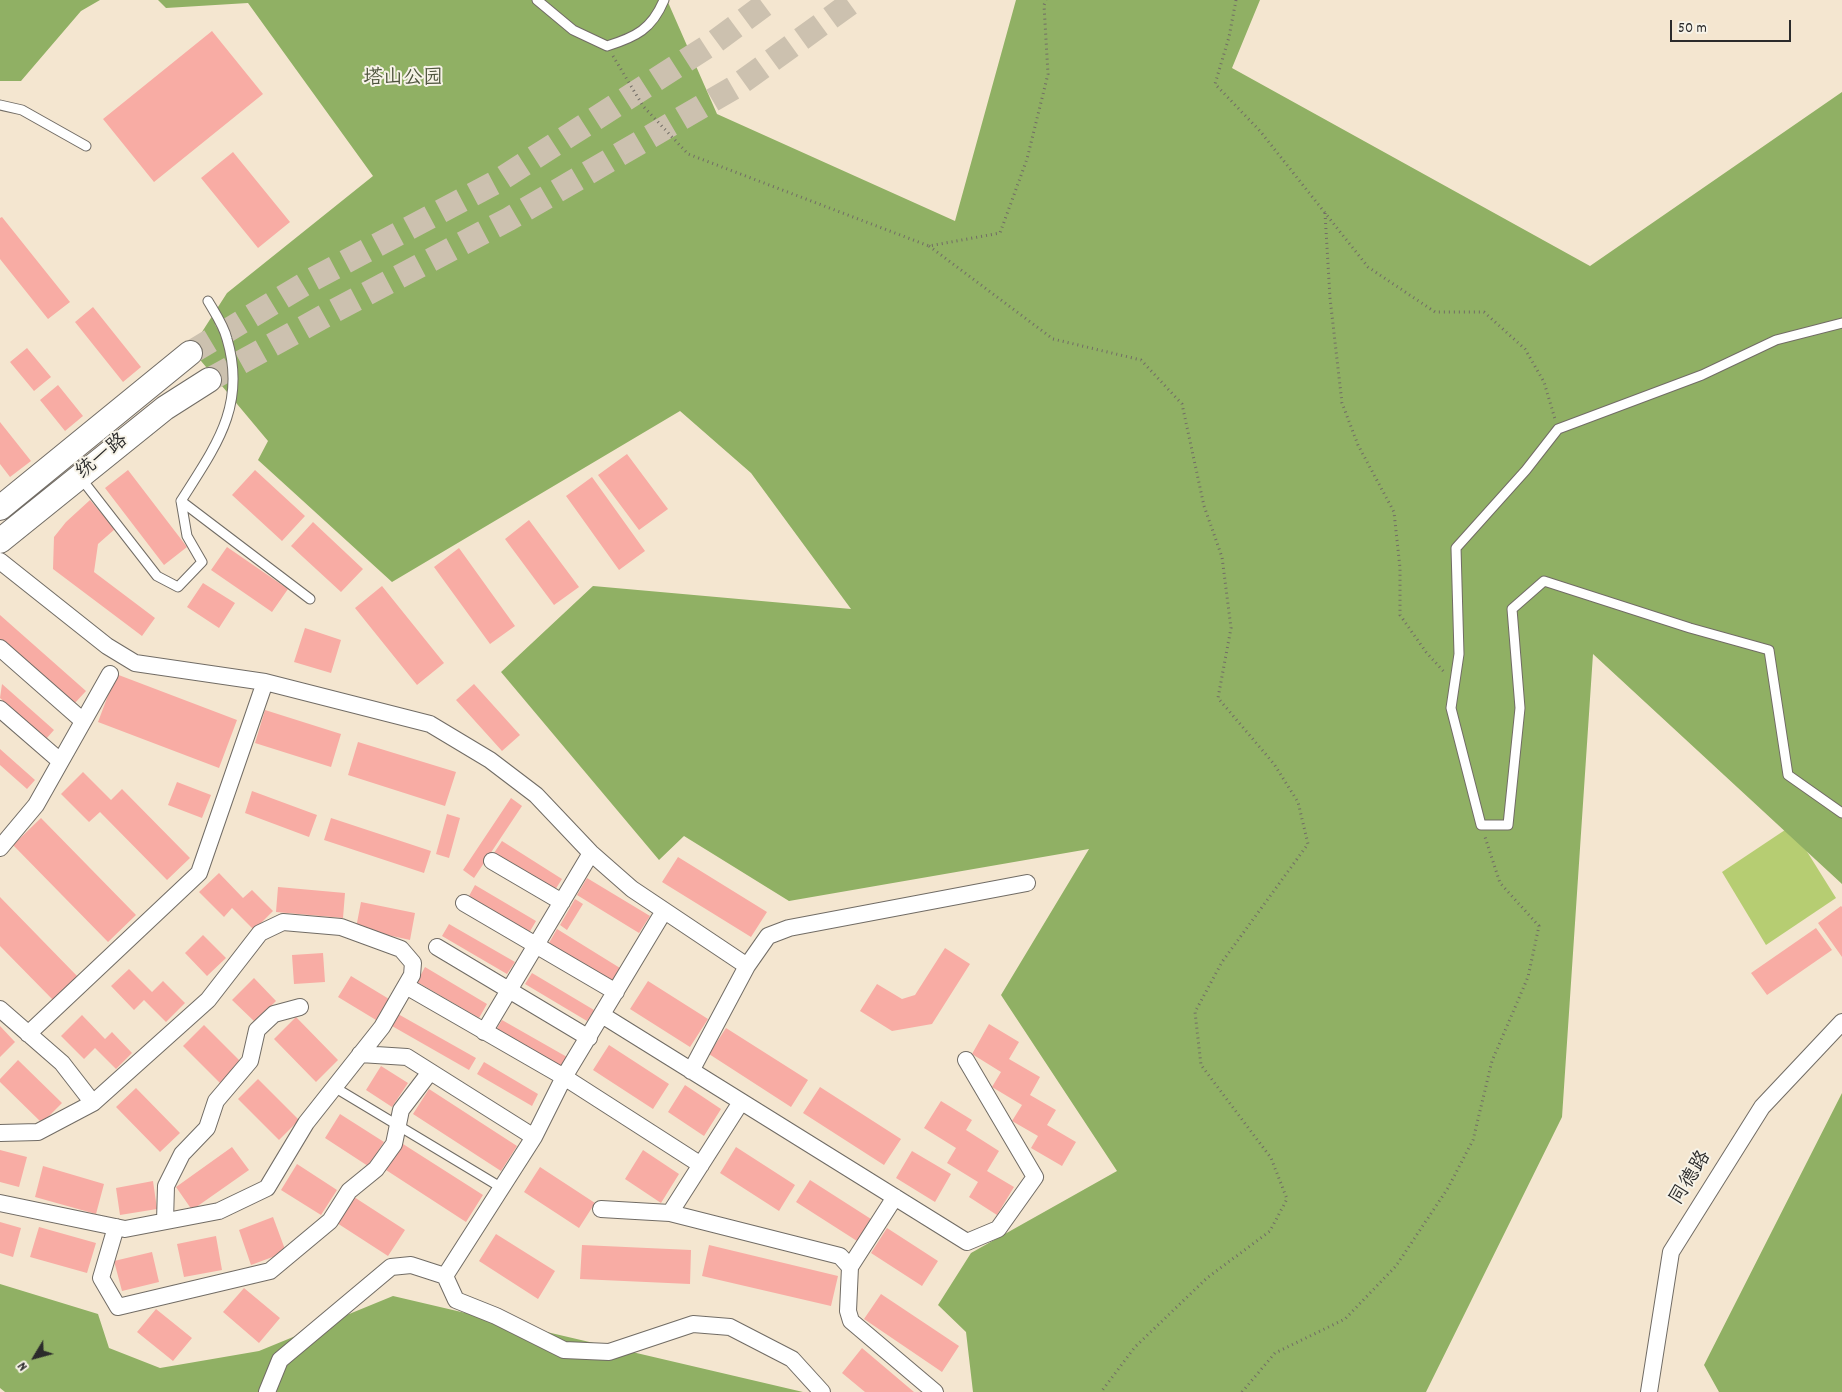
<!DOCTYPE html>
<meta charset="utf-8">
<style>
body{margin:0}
#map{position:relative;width:1842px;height:1392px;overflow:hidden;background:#f4e6d0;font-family:Dekko,sans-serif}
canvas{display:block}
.north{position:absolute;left:10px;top:1332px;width:50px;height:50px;-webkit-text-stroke:4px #f7f3e8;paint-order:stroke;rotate:233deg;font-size:14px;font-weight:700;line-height:20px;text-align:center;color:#2b2b2b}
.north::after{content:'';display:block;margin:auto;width:18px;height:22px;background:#2b2b2b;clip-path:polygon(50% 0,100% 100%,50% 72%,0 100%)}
.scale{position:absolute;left:1670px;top:20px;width:121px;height:22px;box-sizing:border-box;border:2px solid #2b2b2b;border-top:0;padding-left:6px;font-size:15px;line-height:18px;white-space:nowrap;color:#2b2b2b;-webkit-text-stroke:4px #f7f3e8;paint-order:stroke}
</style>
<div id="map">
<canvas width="1842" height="1392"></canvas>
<div class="north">N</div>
<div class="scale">50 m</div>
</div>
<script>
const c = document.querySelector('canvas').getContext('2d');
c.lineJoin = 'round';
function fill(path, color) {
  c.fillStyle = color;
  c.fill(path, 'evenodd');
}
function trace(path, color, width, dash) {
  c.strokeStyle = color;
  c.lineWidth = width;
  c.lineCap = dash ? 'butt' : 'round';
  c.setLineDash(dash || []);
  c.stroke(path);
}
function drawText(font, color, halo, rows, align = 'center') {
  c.font = font + ' Dekko,"LXGW WenKai TC",sans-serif';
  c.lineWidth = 4;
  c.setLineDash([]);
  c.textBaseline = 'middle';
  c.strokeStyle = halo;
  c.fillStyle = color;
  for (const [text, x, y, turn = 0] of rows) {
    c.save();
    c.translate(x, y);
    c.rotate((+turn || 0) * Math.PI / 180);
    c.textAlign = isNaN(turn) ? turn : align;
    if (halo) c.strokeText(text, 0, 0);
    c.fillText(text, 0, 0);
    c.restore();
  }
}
fill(new Path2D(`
 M1791,826l45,72 -70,47 -44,-73z`), '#b6cd72');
fill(new Path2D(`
 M0,0h100l-19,11 -60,70h-21z
 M158,0h509l50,114 238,107 61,-221h244l-28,68 358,198 252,-174v792l-249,-230 -31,463 -136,275h-453l-7,-60 -28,-27 33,-52 146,-82 -116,-176 88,-146 -300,52 -105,-65 -25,24 -158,-188 92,-86 258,23 -100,-136 -71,-62 -288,171 -134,-122 10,-19 -77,-92 36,-56 146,-117 -125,-173 -82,5z
 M1842,1093v299h-123l-15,-27z
 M0,1284l98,30 11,34 51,20 99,-17 134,-55 410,96h-798l-5,-4z`), '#90b064');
fill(new Path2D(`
 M212,31l51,63 -109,88 -51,-63z
 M233,152l57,70 -32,26 -57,-70z
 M2,217l68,85 -22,17 -48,-60v-41z
 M93,307l48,60 -18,15 -48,-60z
 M27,348l24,29 -17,14 -24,-29z
 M58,385l25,31 -18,15 -25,-31z
 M0,422l31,39 -21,16 -10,-13z
 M627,454l41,55 -29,21 -41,-55z
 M128,470l59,77 -23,18 -59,-77z
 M255,470l50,46 -23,25 -50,-46z
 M592,477l53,74 -26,19 -53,-74z
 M90,500l25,29 -17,15 -4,28 61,46 -13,18 -89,-67 1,-32 12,-15z
 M529,520l50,67 -25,18 -49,-66z
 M313,522l50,47 -22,23 -50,-46z
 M227,547l61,42 -16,23 -61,-42z
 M459,548l56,78 -25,18 -56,-77z
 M203,583l32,20 -16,25 -32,-21z
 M382,586l62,77 -27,22 -62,-77z
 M0,615l86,76 -12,13 -74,-65z
 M305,628l36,12 -10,33 -37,-11z
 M116,674l121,46 -18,48 -121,-46z
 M2,684l52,46 -8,9 -46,-41z
 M474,684l46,51 -18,16 -46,-51z
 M265,710l76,24 -10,33 -76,-24z
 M358,742l98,30 -11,34 -97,-31z
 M0,749l35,31 -8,9 -27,-24z
 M83,772l28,28 11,-11 68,69 -23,22 -67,-68 -11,10 -28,-28z
 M177,782l34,13 -9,23 -34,-13z
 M252,791l65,24 -8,22 -64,-24z
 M511,798l11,8 -48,72 -11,-8z
 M447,814l13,4 -11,40 -13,-4z
 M41,818l95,97 -28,27 -95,-97z
 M331,818l100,33 -7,22 -100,-33z
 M502,841l60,38 -7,11 -61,-37z
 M678,857l89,55 -16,25 -89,-55z
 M219,873l24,25 9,-8 21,21 -19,19 -22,-22 -8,9 -25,-25z
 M587,878l63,38 -11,17 -62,-38z
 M475,885l61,36 -7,12 -60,-37z
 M278,887l67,6 -2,25 -67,-6z
 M0,897l78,80 -24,24 -54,-55z
 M575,899l8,5 -16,26 -7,-5z
 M361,902l54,11 -5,27 -54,-12z
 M1841,906l1,1v50l-24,-34z
 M449,924l66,38 -8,12 -65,-38z
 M1816,928l16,22 -65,45 -16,-22z
 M557,929l63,39 -8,14 -63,-39z
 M203,935l23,23 -19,18 -22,-23z
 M945,948l25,16 -38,60 -40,7 -32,-20 17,-27 25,15 13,-4z
 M323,953l2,29 -31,2 -2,-29z
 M425,967l62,37 -8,14 -62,-36z
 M129,969l23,23 11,-11 22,22 -19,19 -22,-22 -10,10 -23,-24z
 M532,973l62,37 -7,11 -62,-37z
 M351,976l38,23 -13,21 -38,-23z
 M254,978l22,23 -21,21 -23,-22z
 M648,981l60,38 -18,28 -60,-38z
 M398,1014l78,44 -7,12 -77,-44z
 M82,1015l23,24 7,-7 20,21 -16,16 -21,-21 -11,11 -23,-23z
 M296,1017l42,43 -22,22 -42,-43z
 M502,1020l65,37 -6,10 -65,-37z
 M989,1024l30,18 -10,17 31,18 -10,18 26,15 -9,15 29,17 -14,24 -31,-18 7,-12 -26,-15 10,-16 -30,-18 9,-15 -29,-18z
 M204,1025l37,37 -21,21 -37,-37z
 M0,1026l15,16 -15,15z
 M726,1028l82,52 -17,27 -82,-53z
 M609,1045l60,39 -16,25 -60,-39z
 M18,1060l44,43 -20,20 -42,-41v-3z
 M484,1062l54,32 -6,12 -55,-32z
 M381,1066l27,17 -16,24 -26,-17z
 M258,1079l41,41 -20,20 -41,-41z
 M685,1085l36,24 -17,27 -36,-24z
 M820,1087l81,52 -17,26 -81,-52z
 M136,1088l44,45 -20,19 -44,-45z
 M429,1089l88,57 -16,25 -88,-57z
 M941,1101l31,19 -6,10 33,21 -12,20 27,16 -17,28 -28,-18 9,-15 -31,-19 9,-15 -32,-20z
 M340,1114l44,28 -16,24 -43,-28z
 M403,1144l80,51 -17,27 -80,-52z
 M232,1147l17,23 -57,40 -16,-23z
 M736,1147l59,38 -16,26 -59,-38z
 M0,1150l27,7 -8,30 -19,-5z
 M643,1150l36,24 -18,29 -36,-24z
 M912,1151l39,23 -16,28 -39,-24z
 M297,1164l40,26 -16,25 -40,-25z
 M43,1166l61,18 -8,30 -61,-17z
 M540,1167l55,36 -16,25 -55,-36z
 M810,1180l61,39 -14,22 -61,-39z
 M153,1181l4,28 -37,6 -4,-27z
 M354,1197l51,33 -17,26 -51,-33z
 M273,1217l13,35 -35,13 -12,-35z
 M0,1222l21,6 -8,29 -13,-4z
 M39,1227l57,16 -9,30 -57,-16z
 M887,1228l51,33 -16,25 -51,-33z
 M496,1234l59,37 -17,28 -59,-38z
 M216,1236l6,34 -38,7 -7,-33z
 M582,1245l109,5 -1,34 -110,-5z
 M709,1245l129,31 -7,30 -129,-30z
 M152,1252l7,30 -37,9 -8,-30z
 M244,1288l36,30 -21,25 -36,-31z
 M881,1294l78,52 -17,26 -78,-53z
 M156,1309l36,29 -19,23 -36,-29z
 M862,1348l52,44h-49l-23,-19z`), '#f8aca4');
trace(new Path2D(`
 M190,353l123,-74 185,-98 218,-140 55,-41
 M209,380l121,-67 179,-94 226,-132 120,-87`), '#ccc1af', 24, [24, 12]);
const service = new Path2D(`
 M537,0l36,30 34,16c29,-9 45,-17 57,-46
 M0,105l22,5 64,36
 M208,301c7,12 16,25 19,38 20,67 -12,108 -46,162l129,98
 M1842,323l-66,17 -74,35 -144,54 -32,41 -70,78 3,106 -8,54 30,117h27l12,-117 -8,-99 32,-28 146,47 79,22 19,125 54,38
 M80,477l77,99 21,11 24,-25 -15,-26 -6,-35
 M334,1087l168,101`);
const minor = new Path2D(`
 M0,561l107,85 28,17 130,19 165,42 60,36 46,35 55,58 41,36 115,77 21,-30 21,-8 238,-45
 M0,648l83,73
 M0,709l60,52
 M0,848l36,-43 74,-131
 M492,861l70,41
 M464,903l152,89
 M437,947l152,91
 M406,986l158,91 137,88
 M0,1009l62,54 31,40
 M602,1015l365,227 31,-13 37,-52 -69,-117
 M484,1032l107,-179
 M28,1034l171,-161 66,-191
 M360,1054l47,3 127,80
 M691,1071l56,-105
 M0,1133l38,-1 55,-29 115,-103 52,-67 23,-11 58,5 60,22 12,14 -1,12 -30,52 -76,96 -39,65 -48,23 -94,18 -125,-26
 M601,1209l69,4 170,43 10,11 -2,44 3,10 84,71
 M670,1213l71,-111
 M165,1221l1,-35 16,-32 25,-26 9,-27 34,-40 7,-31 17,-16 26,-7
 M116,1227l-15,51 17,29 152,-36 60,-50 19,-30 27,-22 18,-25 7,-34 29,-38
 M850,1267l45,-70
 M445,1276l89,-139 30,-60 100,-166
 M267,1392l13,-32 111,-93 20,-2 34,11 11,24 40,16 68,34 45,2 84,-28 37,3 62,32 30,33
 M1649,1392l22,-140 91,-145 80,-85`);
const secondary = new Path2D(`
 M0,508l190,-155
 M0,541l165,-133 44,-28`);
trace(service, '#716c65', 11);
trace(minor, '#716c65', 18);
trace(secondary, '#716c65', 26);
trace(new Path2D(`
 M1236,0l-7,37 -14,47 45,47 108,136 67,45h49l41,37 19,33 11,37
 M613,56l30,50 45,48 241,92 71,-13 27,-74 21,-85 -4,-69 2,-5
 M1325,213l5,85 12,105 16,42 36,67 6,56v47l26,37 19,21
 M929,246l124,93 88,21 41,44 22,102 18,51 9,71 -13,70 56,66 24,38 10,42 -86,118 -27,50 6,53 70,93 16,41 -17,32 -63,47 -72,69 -34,45
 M1242,1392l33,-39 70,-34 51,-53 52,-78 25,-48 19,-79 36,-84 11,-51 -39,-43 -15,-46`), '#716c65', 3, [1, 4]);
trace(service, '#fff', 9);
trace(minor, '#fff', 16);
trace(secondary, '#fff', 24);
drawText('20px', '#4e543d', '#f7f3e8', [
 ["塔山公园",403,80]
]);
drawText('20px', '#2b2b2b', '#f7f3e8', [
 ["统一路",103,458,-39],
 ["同德路",1692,1179,-58]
]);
</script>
